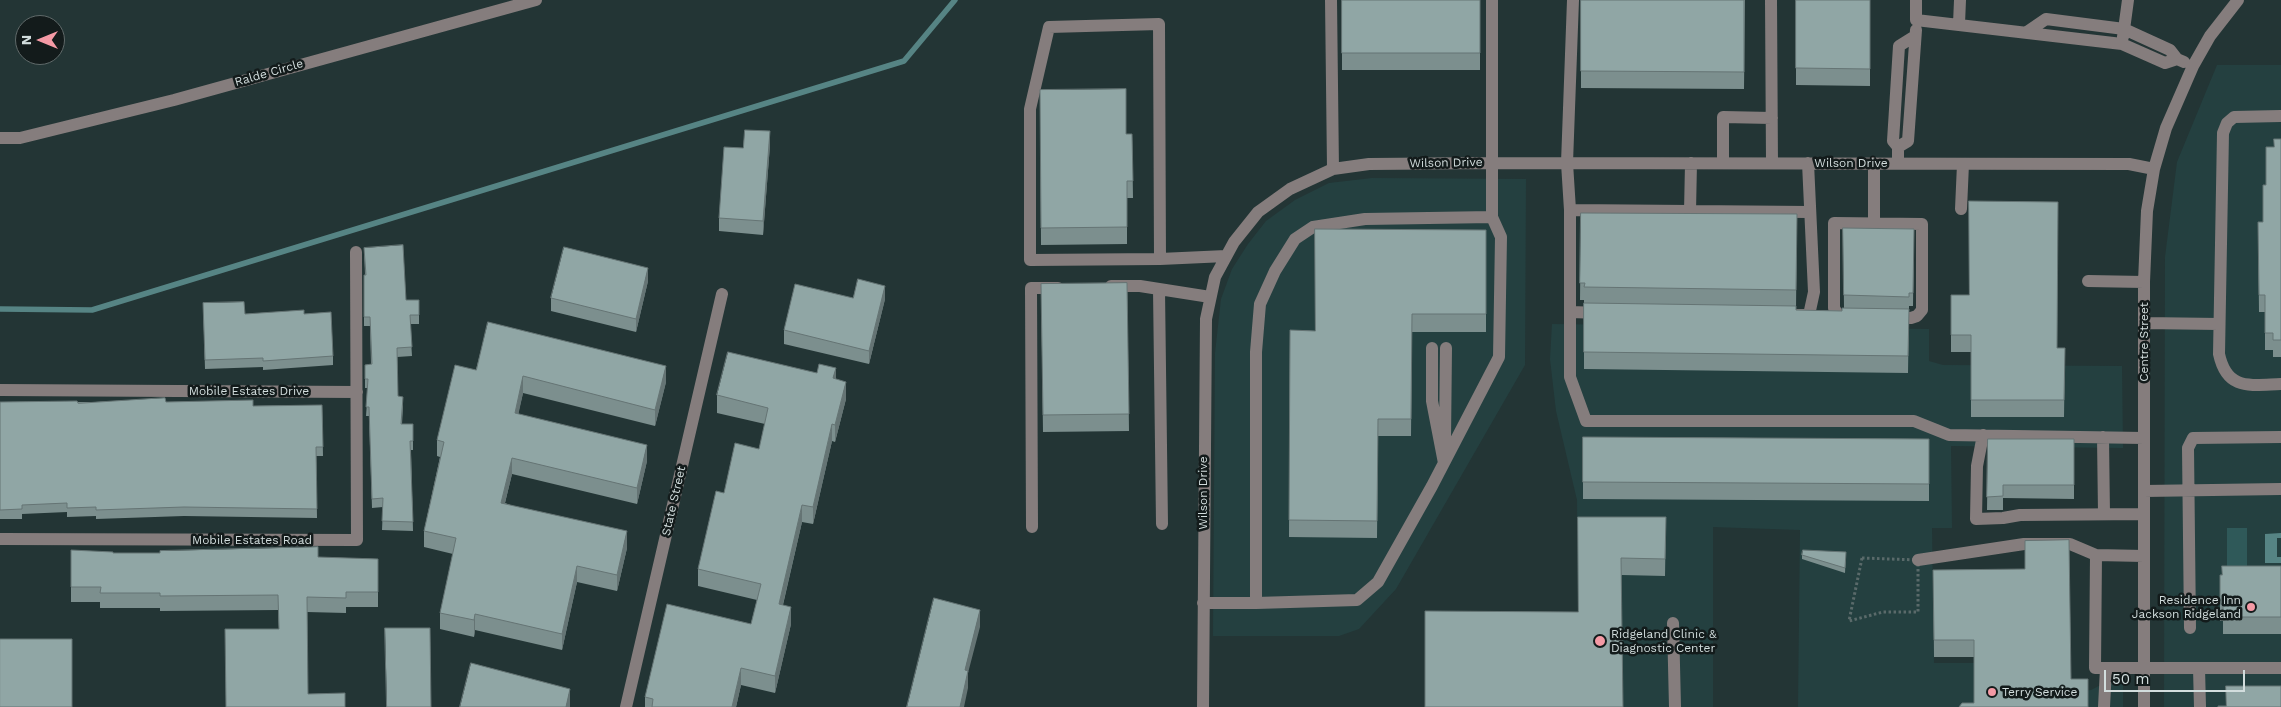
<!DOCTYPE html>
<style>
body{margin:0}
#map{position:relative;width:2281px;height:707px;overflow:hidden;background:#233535;font-family:"Work Sans",sans-serif}
canvas{display:block}
.north{position:absolute;left:15px;top:15px;width:50px;height:50px;box-sizing:border-box;background:#131b1b;border:1px solid #5f6969;border-radius:50%;rotate:270deg;font-size:14px;font-weight:700;line-height:20px;text-align:center;color:#d2dddd}
.north::after{content:'';display:block;margin:auto;width:18px;height:22px;background:#f49aa5;clip-path:polygon(50% 0,100% 100%,50% 72%,0 100%)}
.scale{position:absolute;left:2104px;top:670px;width:141px;height:22px;box-sizing:border-box;border:2px solid #d2dddd;border-top:0;padding-left:6px;font-size:15px;line-height:18px;white-space:nowrap;color:#d2dddd;-webkit-text-stroke:4px #131b1b;paint-order:stroke}
</style>
<div id="map">
<canvas width="2281" height="707"></canvas>
<div class="north">N</div>
<div class="scale">50 m</div>
</div>
<script>
const c = document.querySelector('canvas').getContext('2d');
c.lineJoin = 'round';
function fill(path, color) {
  c.fillStyle = color;
  c.fill(path, 'evenodd');
}
function trace(path, color, width, dash) {
  c.strokeStyle = color;
  c.lineWidth = width;
  c.lineCap = dash ? 'butt' : 'round';
  c.setLineDash(dash || []);
  c.stroke(path);
}
function drawText(font, color, halo, rows, align = 'center') {
  c.font = font + ' "Work Sans",sans-serif';
  c.lineWidth = 5;
  c.setLineDash([]);
  c.textBaseline = 'middle';
  c.strokeStyle = halo;
  c.fillStyle = color;
  for (const [text, x, y, turn = 0] of rows) {
    c.save();
    c.translate(x, y);
    c.rotate((+turn || 0) * Math.PI / 180);
    c.textAlign = isNaN(turn) ? turn : align;
    if (halo) c.strokeText(text, 0, 0);
    c.fillText(text, 0, 0);
    c.restore();
  }
}
fill(new Path2D(`
 M2217,65h64v642h-117l1,-450 12,-95z
 M1372,178l154,1 -1,186 -129,224 -37,40 -20,7h-126l2,-283 6,-54 11,-30 16,-25 18,-23 29,-21 34,-17z
 M1552,324l377,5v32l14,4 179,1 1,82 -172,-2 1,82h-20l2,135h82l1,29 74,-2 23,-12 6,1 3,3v25h-325l2,-177 -87,-3v180h-134l-2,-207 -21,-89 -6,-52z`), '#244040');
fill(new Path2D(`
 M2227,528h20v43h-20z`), '#2f5959');
fill(new Path2D(`
 M2281,533v5h-4v19h4v6h-16v-29z`), '#568484');
trace(new Path2D(`
 M0,309l92,1 812,-249 51,-61`), '#568484', 5.5);
trace(new Path2D(`
 M1862,558l56,2v52h-35l-34,9z`), '#5a6a6a', 3, [2.5, 2.5]);
trace(new Path2D(`
 M1331,0l2,169
 M1573,0l-6,163 3,47v167l16,44h328l35,14 195,3
 M1771,0l1,163
 M1916,0v20l206,24 43,19 12,-4
 M1959,24l1,-24
 M2027,32l19,-13 78,10 46,21 7,9 7,3
 M2123,37l5,-37
 M2281,116l-47,1 -7,6 -4,10 -4,221c8,37 31,31 62,30
 M0,138h20l154,-38 362,-100
 M1898,147l10,-6 8,-111
 M1723,163v-46l49,1
 M1898,163v-16l-5,-6 6,-95 16,-10
 M1961,209l2,-45
 M1570,210l239,2
 M1690,212l1,-49
 M1834,223l88,1v86l-5,6 -6,2 -68,-1 -5,-2 -4,-7z
 M1874,223v-60
 M1160,259l-130,1v-151l19,-82 110,-3 1,235 66,-3
 M2088,281l56,1
 M1111,286h29l70,11
 M1159,290l3,234
 M1570,312l32,1
 M1797,315h12l5,-23 -6,-129
 M2144,323l75,1
 M1432,348v53l12,62
 M0,390l357,2
 M1983,435l-6,31 -1,53 27,-1 17,-3 124,-1
 M2103,437l1,77
 M1445,441l1,-93
 M2144,491l137,-2
 M1032,527l-1,-239h27
 M0,539l357,1 -1,-288
 M2096,555l-1,113h186
 M1918,560l106,-16h46l26,11 48,1
 M1203,603h53v-251l4,-48 15,-33 20,-32 18,-12 52,-8 127,-2v-217
 M1256,603l101,-3 21,-18 54,-96 67,-129 2,-120 -9,-20
 M1673,623l2,84
 M2190,628l-2,-180 5,-10 88,-1
 M2199,668l1,39
 M626,707l96,-413
 M1203,707l3,-388 9,-42 19,-35 24,-30 32,-23 43,-20 36,-5 123,-1 637,1 25,5
 M2104,707l2,-39
 M2144,707v-425l3,-71 7,-42 12,-41 27,-62 17,-30 28,-36`), '#857d7d', 12);
fill(new Path2D(`
 M1342,0h138v70h-138z
 M1581,0h164l-1,89 -163,-1z
 M1796,0h74v86l-74,-1z
 M1040,90l86,44h6l1,64h-6v46l-86,1z
 M2281,139v218h-8v-7h-8v-38h-6l-1,-90h5l3,-37 8,-38z
 M770,145l-7,90 -44,-4v-13l24,-70z
 M1581,213l216,1 -1,96 46,1 2,-3 -1,-80 71,1 -1,77h-4v4l-1,63 -324,-4v-69h-4z
 M1486,230v102h-74l-1,104h-33l-1,102 -88,-1 1,-207 25,1z
 M364,248l42,52 13,15v9h-9l2,32 -15,1 1,39 5,10 -1,18h11v26h-2l2,81 -31,-1 1,-23 -11,1 -3,-92h-3l2,-28h-3v-23l6,-1 -1,-38h-6v-51h1z
 M648,281l-12,51 -85,-21v-13z
 M1127,283l2,148 -86,1 -2,-148z
 M1951,295l106,53h8l-1,69h-93v-65h-20z
 M853,298l32,1 -16,65 -85,-20v-14z
 M203,303l42,11h59l29,42v9l-70,5v-3l-58,2z
 M476,370l190,12 -11,44 -132,-33 -5,21 129,47 -10,43 -125,-30 -7,29 122,45 -10,43 -40,-9 -15,68 -87,-20 -1,7 -34,-8v-16l13,-59 -29,-7v-16l16,-74 -3,-1v-16z
 M836,379l10,20 -11,43 -3,-1 -19,83 -11,-2 -19,83 8,19 -16,69 -34,-8 -5,22h-91v-10l106,-73 6,-24 -59,-14v-17l26,-76 35,-44 6,-25 -48,-11v-18z
 M0,402h166l87,4 69,-1 1,51h-7l1,62 -133,-2 -88,3v-3l-29,1v-5l-45,2v5h-22z
 M1583,437l346,2v62l-346,-2z
 M1988,439h86v60l-71,-1v12h-16z
 M1578,517h88l-1,59 -43,-1 -44,37z
 M71,550l42,3 265,6v48h-32v6l-39,-1 -81,95 53,-78 -1,-19 -118,1v-3h-60v-6h-29z
 M1846,552l-1,21 -43,-14v-4z
 M2281,566v68h-58v-13h-3v-46z
 M1933,570l138,109 -97,24v-46h-40z`), '#7c8f8e');
fill(new Path2D(`
 M770,131v14l-7,90v-14z
 M648,268v13l-12,51v-13z
 M885,286v13l-16,65v-13z
 M666,366v16l-11,44v-16z
 M836,368v17l-3,-7z
 M523,376v17l-8,37v-17z
 M846,382v17l-11,43v-17z
 M832,424v17l-19,83v-17z
 M647,445v16l-10,43v-16z
 M512,458v16l-11,45v-16z
 M802,505v17l-23,99v-17z
 M627,531v17l-10,43v-16z
 M577,566v16l-15,68v-16z
 M791,607v17l-16,69v-17z
 M980,610v17l-12,46v15l-4,19h-4l5,-37z
 M475,614v16l-1,7v-17z
 M741,668v17l-5,22h-4z
 M570,689v18h-4z`), '#657474');
const building = new Path2D(`
 M1342,0h138v53h-138z
 M1581,0h163v72l-163,-1z
 M1796,0h74v69l-74,-1z
 M1126,89v45h6l1,47h-6v46l-86,1 -1,-138z
 M745,130l25,1 -7,90 -44,-3 5,-71 19,1z
 M2274,139h7v201h-8v-7h-8v-38h-6l-1,-73h5v-37h3v-38h8z
 M1969,201l89,1 -1,146h8l-1,52h-93v-65h-20v-40h18z
 M1581,213l216,1 -1,76 -212,-3 1,-4h-5z
 M1843,228l71,1 -1,64h-4v4l-65,-2z
 M1315,229l171,1v84h-74l-1,105h-33l-1,102 -88,-1 1,-190 25,1z
 M403,245l3,55h13v15h-9l2,32 -15,1 1,48 5,1 -2,27h12v17h-3l3,81 -31,-1 1,-23 -11,1 -3,-92h-3l2,-28h-3v-14l7,-1 -2,-47h-6v-42h2l-2,-27z
 M564,247l84,21 -12,51 -85,-21z
 M858,279l27,7 -16,65 -85,-21 11,-46 58,14z
 M1127,283l2,131 -86,1 -2,-131z
 M244,302l1,12 59,-4v4l27,-2 2,44 -70,5v-3l-58,2 -2,-57z
 M1584,303l212,3v4l46,1v-3l67,1 -1,47 -324,-4z
 M488,322l178,44 -11,44 -132,-34 -8,37 132,32 -10,43 -125,-30 -11,45 126,28 -10,44 -40,-9 -15,68 -87,-20 -1,6 -34,-7 16,-75 -32,-7 20,-89 -7,-2 18,-75 21,5z
 M728,352l89,21 2,-9 17,4 -3,10 13,4 -11,43 -3,-1 -19,83 -11,-2 -23,99 12,3 -16,69 -34,-8 -9,39h-80l1,-8 -8,-2 22,-93 84,20 10,-40 -63,-15 18,-78 8,2 11,-50 24,6 9,-41 -51,-13z
 M165,398l1,4 87,-2v6l69,-1 1,42h-7l1,62 -133,-2 -88,3v-3l-29,1v-5l-45,2v4l-22,1v-108l77,-1 1,2z
 M1583,437l346,2v45l-346,-2z
 M1988,439h86v46h-71v11l-16,1z
 M1578,517h88l-1,42 -44,-1 2,149h-198v-96l153,1z
 M2069,540l2,139h17v28h-129l3,-4h12v-63h-40l-1,-70 92,-1v-28z
 M318,547v10l60,2v33h-32v6l-39,-1 1,97 37,-1v14h-119l-1,-78h54l-1,-34 -118,1v-3h-60l1,-6h-30v-37l42,2v1h47v-2z
 M1803,550l43,2 -1,16 -43,-13z
 M2222,566h59v51h-58v-13h-3v-29h2z
 M934,598l46,12 -15,60 3,1 -8,36h-53z
 M385,628h45l1,79h-44z
 M0,639h72v68h-72z
 M471,663l99,26 -4,18h-106z
 M2226,686h55v21h-63v-1h8z`);
fill(building, '#90a6a5');
trace(building, '#657474', 1);
for (const [x, y, r, color] of [
 [2251,607,5,"#f49aa5"],
 [1600,641,6,"#f49aa5"],
 [1992,692,5,"#f49aa5"]
]) {
  const dot = new Path2D();
  dot.arc(x, y, r, 0, 2 * Math.PI);
  c.fillStyle = color;
  c.fill(dot);
  trace(dot, '#131b1b', 2);
}
drawText('12px', '#d2dddd', '#131b1b', [
 ["Ralde Circle",269,73,-16],
 ["Wilson Drive",1446,163,-1],
 ["Wilson Drive",1851,163],
 ["Centre Street",2144,342,-90],
 ["Mobile Estates Drive",249,391],
 ["Wilson Drive",1203,493,-90],
 ["State Street",674,501,-77],
 ["Mobile Estates Road",252,540]
]);
drawText('12px', '#d2dddd', '#131b1b', [
 ["Residence Inn",2241,600,"right"],
 ["Jackson Ridgeland",2241,614,"right"],
 ["Ridgeland Clinic &",1611,634],
 ["Diagnostic Center",1611,648],
 ["Terry Service",2002,692]
], 'left');
</script>
